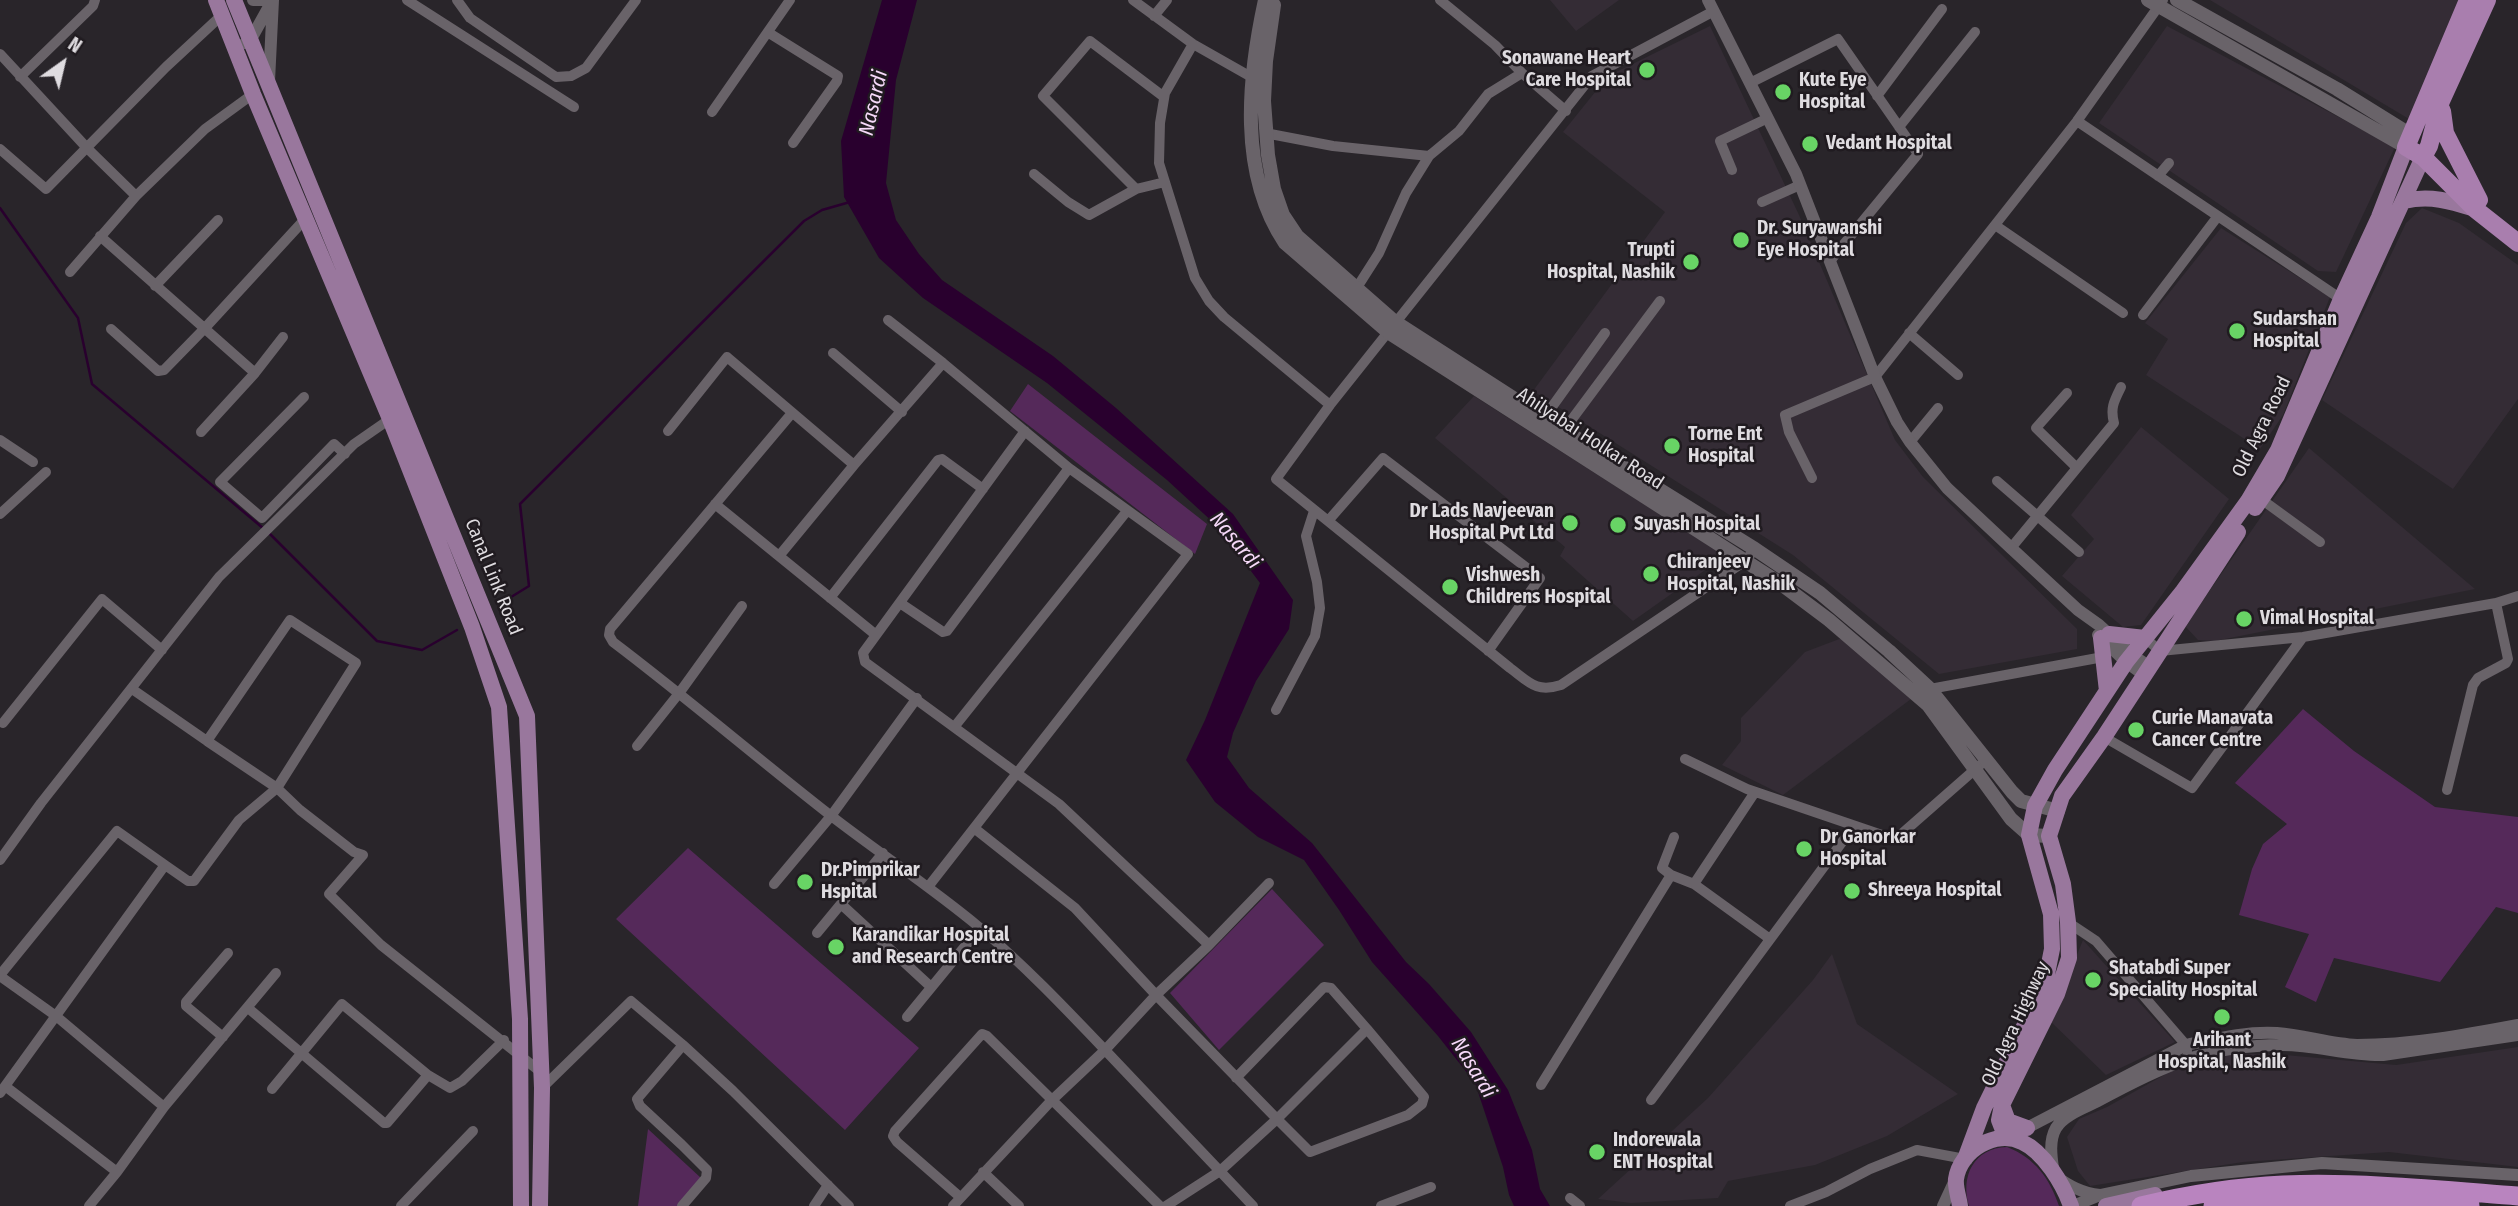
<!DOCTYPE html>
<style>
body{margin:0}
#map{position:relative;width:2518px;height:1206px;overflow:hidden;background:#29252a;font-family:"Fira Sans Condensed",sans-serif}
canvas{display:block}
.north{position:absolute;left:28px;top:28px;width:70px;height:70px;-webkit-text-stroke:5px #201b20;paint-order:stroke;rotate:34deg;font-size:19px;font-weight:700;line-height:28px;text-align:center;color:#dfdce0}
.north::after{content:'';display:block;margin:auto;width:24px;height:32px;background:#dfdce0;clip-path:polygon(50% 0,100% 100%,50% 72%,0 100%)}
</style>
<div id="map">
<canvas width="2518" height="1206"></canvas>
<div class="north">N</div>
</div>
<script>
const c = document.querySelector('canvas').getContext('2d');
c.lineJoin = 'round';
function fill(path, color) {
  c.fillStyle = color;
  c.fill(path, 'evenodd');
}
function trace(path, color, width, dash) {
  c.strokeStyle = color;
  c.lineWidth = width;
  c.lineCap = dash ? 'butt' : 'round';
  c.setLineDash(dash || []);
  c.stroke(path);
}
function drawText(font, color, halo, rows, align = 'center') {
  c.font = font + ' "Fira Sans Condensed",sans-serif';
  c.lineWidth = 5;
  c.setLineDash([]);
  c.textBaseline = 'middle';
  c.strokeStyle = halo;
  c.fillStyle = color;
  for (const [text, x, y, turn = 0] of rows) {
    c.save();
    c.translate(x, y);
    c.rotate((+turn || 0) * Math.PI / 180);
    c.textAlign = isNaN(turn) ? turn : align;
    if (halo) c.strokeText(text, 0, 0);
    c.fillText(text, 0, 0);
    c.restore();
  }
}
fill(new Path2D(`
 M1550,0h69l-43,31z
 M2210,0h251l-52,119z
 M1710,26l89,189 96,225 28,37 154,152v20l-138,25 -146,-119 -260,-164 132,-179 -102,-80 45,-56z
 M2167,26l228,121 -59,125 -18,-1 -219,-148z
 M2422,208l37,15 59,42v134l-65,90 -131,-89 84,-177z
 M2221,228l109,69 -47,118 -23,34 -114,-74 22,-36 -23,-16z
 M1474,396l251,160 -92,65 -73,-65 5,-9 -130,-109z
 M2141,427l88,72 -88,126 -18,2 -61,-51 32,-37 -23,-24z
 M2309,448l166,141 -260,52 -17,-1 -13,-14z
 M1842,638l69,61 -128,96 -61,-30 19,-24v-23l64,-66z
 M2083,940l92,102 -69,33 -56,-54z
 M1832,954l25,70 101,70 -71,42 -72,29 -87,16 -10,17 -87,5 -33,-4 110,-101 105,-118z
 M2518,1047v120l-129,-15 -146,10 -153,24 -12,-15 -11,-34 12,-18 28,-12 75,-42 53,-11h39l122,11z`), '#342c35');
fill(new Path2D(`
 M1028,384l179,140 -12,30 -185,-143z
 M2303,709l51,42 81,56 83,10v96l-22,-6 -56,75 -106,-24 -18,44 -31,-15 24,-53 -70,-19 13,-46 11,-25 24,-20 -52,-41z
 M688,848l231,200 -74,82 -229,-211z
 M1272,889l52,56 -105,105 -49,-57z
 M648,1129l53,49 -23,28h-40z
 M2007,1147c28,11 43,32 52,59h-90c-9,-30 5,-58 38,-59z`), '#55295a');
fill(new Path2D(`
 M882,0h35l-21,80 -10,103 10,37 23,34 23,26 111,76 63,52 117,106 60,86 -4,29 -33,52 -23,52 -6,24 22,31 63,55 94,119 23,22 42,48 37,58 24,60 8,39 10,17h-36l-5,-11 -6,-28 -28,-84 -37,-47 -66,-74 -33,-52 -35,-50 -46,-23 -43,-35 -29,-42 19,-40 55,-137 -44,-58 -49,-45 -120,-97 -124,-85 -44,-40 -35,-61 -3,-56z`), '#29002e');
trace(new Path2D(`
 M0,208l78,110 14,66 172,145
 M269,533l108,108 45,9 35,-20
 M503,602l26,-16 -9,-82 284,-283 18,-11 28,-8`), '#29002e', 2.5);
trace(new Path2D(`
 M407,0l167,107
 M457,0l13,18 86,59 15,-1 15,-8 50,-68
 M1133,0l60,44 60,34
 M1440,0l55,45 27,28
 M1714,11l-122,65 -262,329 -54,74 234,189c19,14 26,25 51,17l184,-124 10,-12
 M1154,16l13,-16
 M769,33l69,43 -1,5 -44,62
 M1193,44l-28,49 -5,30 -1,40 36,115 14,23 15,16 106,88
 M0,54l87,94 49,48 69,-67 48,-35
 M20,77l73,-71 2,-6
 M1750,83l88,-44 80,115 -88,107
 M1877,96l65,-87
 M712,112l78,-112
 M2077,121l264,178
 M1899,127l76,-95
 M1265,133l68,13 96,10
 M0,149l46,40 120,-122 56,-52
 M1732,170l-12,-29 48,-23
 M1034,174l34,28 21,13 47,-26 29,-7
 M2158,176l11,-13
 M1136,189l-93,-93 47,-55 74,56
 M1762,202l38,-17
 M1995,225l128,88
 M100,236l155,137
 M70,272l66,-76
 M155,286l63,-66
 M1356,289l23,-36 27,-60 23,-37 30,-25 29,-37 34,-21 44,38
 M2143,315l75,-99
 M888,320l55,43
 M111,329l47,42 6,-1 40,-41 102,-111
 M1909,333l49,42
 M833,353l69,59
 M2067,393l-31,35 41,40
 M304,397l-84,85 42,36 72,-74 11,10
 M792,413l-182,216 -1,6 4,7c74,56 144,116 217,173 49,38 101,72 149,112 45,38 85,80 126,123l51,-55 121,124 90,-90 -36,-41 -7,-1 -88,91
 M1544,418l61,-85
 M1564,430l96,-129
 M668,431l59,-74 127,108
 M1025,431l-162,222 2,9 194,142 150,141
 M201,432l54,-59 28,-36
 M0,440l33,22
 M1910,442l28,-34
 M1812,478l-23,-46 -4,-17 90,-38 202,-256 86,-121
 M1997,481l82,71
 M2261,499l59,43
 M715,504l161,131
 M0,514l46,-42
 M1328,521l55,-63 157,120 -52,73
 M2011,548l103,-125c-4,-15 0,-22 7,-36
 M779,556l75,-91 89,-102 126,105 119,86 -260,333
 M830,598l108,-138 4,-1 41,30
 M900,603l43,29 4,-1 122,-163
 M2145,638l15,13 143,-14 193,-34 22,-7
 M132,689l75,52
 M1930,689l173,-32
 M1276,710l39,-74 5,-28 -3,-26 -11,-46 8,-25
 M3,723l99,-124 60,51
 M955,726l172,-215
 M2104,737l88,51 111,-151
 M637,746l43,-54 62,-86
 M1685,759l62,30 135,46 16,2 82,-72
 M2447,790l26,-105 5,-7 28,-15 2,-4 -12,-56
 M974,828l101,80 81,87 53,-50 60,-62
 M0,860l41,-57 178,-226 135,-133 36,-25
 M1671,875l-9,-7 12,-31
 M774,884l57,-68 86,-118
 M1694,884l76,55
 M841,904l90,83
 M2066,921l30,20 90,104 1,6
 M817,933l66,-80
 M0,975l117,-144 48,34
 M0,976l56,40 108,91
 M248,1008l136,115h3l41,-48
 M907,1017l73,-89
 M223,1037l-37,-31v-4l42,-49
 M1541,1085l130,-210 23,9 61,-92
 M5,1086l112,86 47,-65 112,-134
 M542,1088l89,-87 52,44
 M272,1089l70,-85 86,71 22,13 12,-7 42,-41
 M0,1093l165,-228 23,16h6l45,-61 38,-32 79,-125 -66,-43 -83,121 70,47 23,22 54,42 9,3 -34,39 52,51 161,128
 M1651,1100l203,-274
 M983,1172l36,34
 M960,1197l-63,-55 -4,-6 2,-5 87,-97 5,2 173,170
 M1570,1198l10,8
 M89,1206l28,-34
 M401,1206l72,-75
 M682,1206l24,-28 1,-8 -25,-25 -42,-39 -3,-7 46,-54 50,46 116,115
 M814,1206l14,-21
 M953,1206l98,-105 54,-51 148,156
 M1166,1206l54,-35 57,-52 33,33 98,-37 14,-11 2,-7 -57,-68
 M1381,1206l50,-19
 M1790,1206l36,-14 44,-23 47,-19 48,9`), '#696369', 10);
trace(new Path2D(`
 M253,0h20l-4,81
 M1708,0l88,174 79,203 22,45 13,20 37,46 64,60 67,62 21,15 33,30 18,12
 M245,43l6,-4 20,-36
 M2098,635l28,27 18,13
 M2019,1132l167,-87c29,-6 61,-14 91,-12 27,2 54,11 80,12 54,0 108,-10 161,-20
 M2100,1195c-18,-2 -31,-9 -46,-20 -2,-15 -6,-33 2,-47 8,-13 28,-20 40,-26 66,-36 110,-57 187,-57 34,0 66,11 100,10l135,-20
 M1943,1206l13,-28
 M2073,1206l27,-11 91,-19 131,-13 196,12`), '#696369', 12);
trace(new Path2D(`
 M1265,0c-17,78 -27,173 20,243l103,89 393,252 48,36 99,85 83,114 18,16 20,1
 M2148,0l258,147
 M2177,0l160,89 74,46
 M1274,5l-8,56 -2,40 4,54 6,34 9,26 14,21 98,86 149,96 211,131 65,44 69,58 41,38 82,103 9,9 37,10`), '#696369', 14);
trace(new Path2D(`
 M216,0l37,94 137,325 82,208 27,80 21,312 1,187
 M234,0l293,716 15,372 -2,118
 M2404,201c26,-6 46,0 71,8
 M2255,508l22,-32 146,-319
 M2109,634l36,4
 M2101,638l6,53
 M2002,1105l6,16 19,7
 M2006,1138l-7,-18 3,-15 55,-111 12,-36 -1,-36 -5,-38 -14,-48 13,-40 42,-59 134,-205
 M1965,1159l19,-51 61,-124 7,-35 -1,-35 -22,-79 6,-29 20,-36 71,-108 57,-71 65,-90 30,-51 63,-151 38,-82 27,-70
 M1960,1206c-1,-8 -5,-19 -4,-27 4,-29 40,-50 66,-37 22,10 41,42 49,64
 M2106,1206l49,-11`), '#99779d', 16);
trace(new Path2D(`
 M2468,0l-62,147 17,10 52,52 43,34
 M2442,111l3,22 34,67
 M2423,157l6,-11 12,-45 46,-101`), '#a97eae', 18);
trace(new Path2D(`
 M2141,1206c46,-11 95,-19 142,-21 79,-3 157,5 235,11
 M2213,1206c86,-13 171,-6 257,0`), '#b984bf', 19);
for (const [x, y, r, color] of [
 [1647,70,9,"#68d465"],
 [1783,92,9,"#68d465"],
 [1810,144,9,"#68d465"],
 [1741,240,9,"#68d465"],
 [1691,262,9,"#68d465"],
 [2237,331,9,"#68d465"],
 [1672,446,9,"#68d465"],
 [1570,523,9,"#68d465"],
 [1618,525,9,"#68d465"],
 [1651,574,9,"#68d465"],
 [1450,587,9,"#68d465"],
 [2244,619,9,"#68d465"],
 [2136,730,9,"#68d465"],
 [1804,849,9,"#68d465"],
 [805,882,9,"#68d465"],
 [1852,891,9,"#68d465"],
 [836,947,9,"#68d465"],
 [2093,980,9,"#68d465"],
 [2222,1017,9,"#68d465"],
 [1597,1152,9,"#68d465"]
]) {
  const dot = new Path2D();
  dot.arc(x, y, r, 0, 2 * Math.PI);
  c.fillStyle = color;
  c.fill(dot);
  trace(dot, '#201b20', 2.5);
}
drawText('bold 19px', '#dfdce0', '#201b20', [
 ["Sonawane Heart",1631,59,"right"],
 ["Care Hospital",1631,81,"right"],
 ["Kute Eye",1799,81],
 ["Hospital",1799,103],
 ["Vedant Hospital",1826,144],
 ["Dr. Suryawanshi",1757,229],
 ["Eye Hospital",1757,251],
 ["Trupti",1675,251,"right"],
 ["Hospital, Nashik",1675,273,"right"],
 ["Sudarshan",2253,320],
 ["Hospital",2253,342],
 ["Torne Ent",1688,435],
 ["Hospital",1688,457],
 ["Dr Lads Navjeevan",1554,512,"right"],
 ["Hospital Pvt Ltd",1554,534,"right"],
 ["Suyash Hospital",1634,525],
 ["Chiranjeev",1667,563],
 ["Hospital, Nashik",1667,585],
 ["Vishwesh",1466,576],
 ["Childrens Hospital",1466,598],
 ["Vimal Hospital",2260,619],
 ["Curie Manavata",2152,719],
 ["Cancer Centre",2152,741],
 ["Dr Ganorkar",1820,838],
 ["Hospital",1820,860],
 ["Dr.Pimprikar",821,871],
 ["Hspital",821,893],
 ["Shreeya Hospital",1868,891],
 ["Karandikar Hospital",852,936],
 ["and Research Centre",852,958],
 ["Shatabdi Super",2109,969],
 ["Speciality Hospital",2109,991],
 ["Arihant",2222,1041,"center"],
 ["Hospital, Nashik",2222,1063,"center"],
 ["Indorewala",1613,1141],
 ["ENT Hospital",1613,1163]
], 'left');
drawText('19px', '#dfdce0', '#201b20', [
 ["Old Agra Road",2262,427,-64],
 ["Ahilyabai Holkar Road",1590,439,33],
 ["Canal Link Road",493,577,68],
 ["Old Agra Highway",2016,1024,-65]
]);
drawText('italic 21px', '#f6d9f9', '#201b20', [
 ["Nasardi",874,103,-77],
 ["Nasardi",1235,541,50],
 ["Nasardi",1473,1068,59]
]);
</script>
